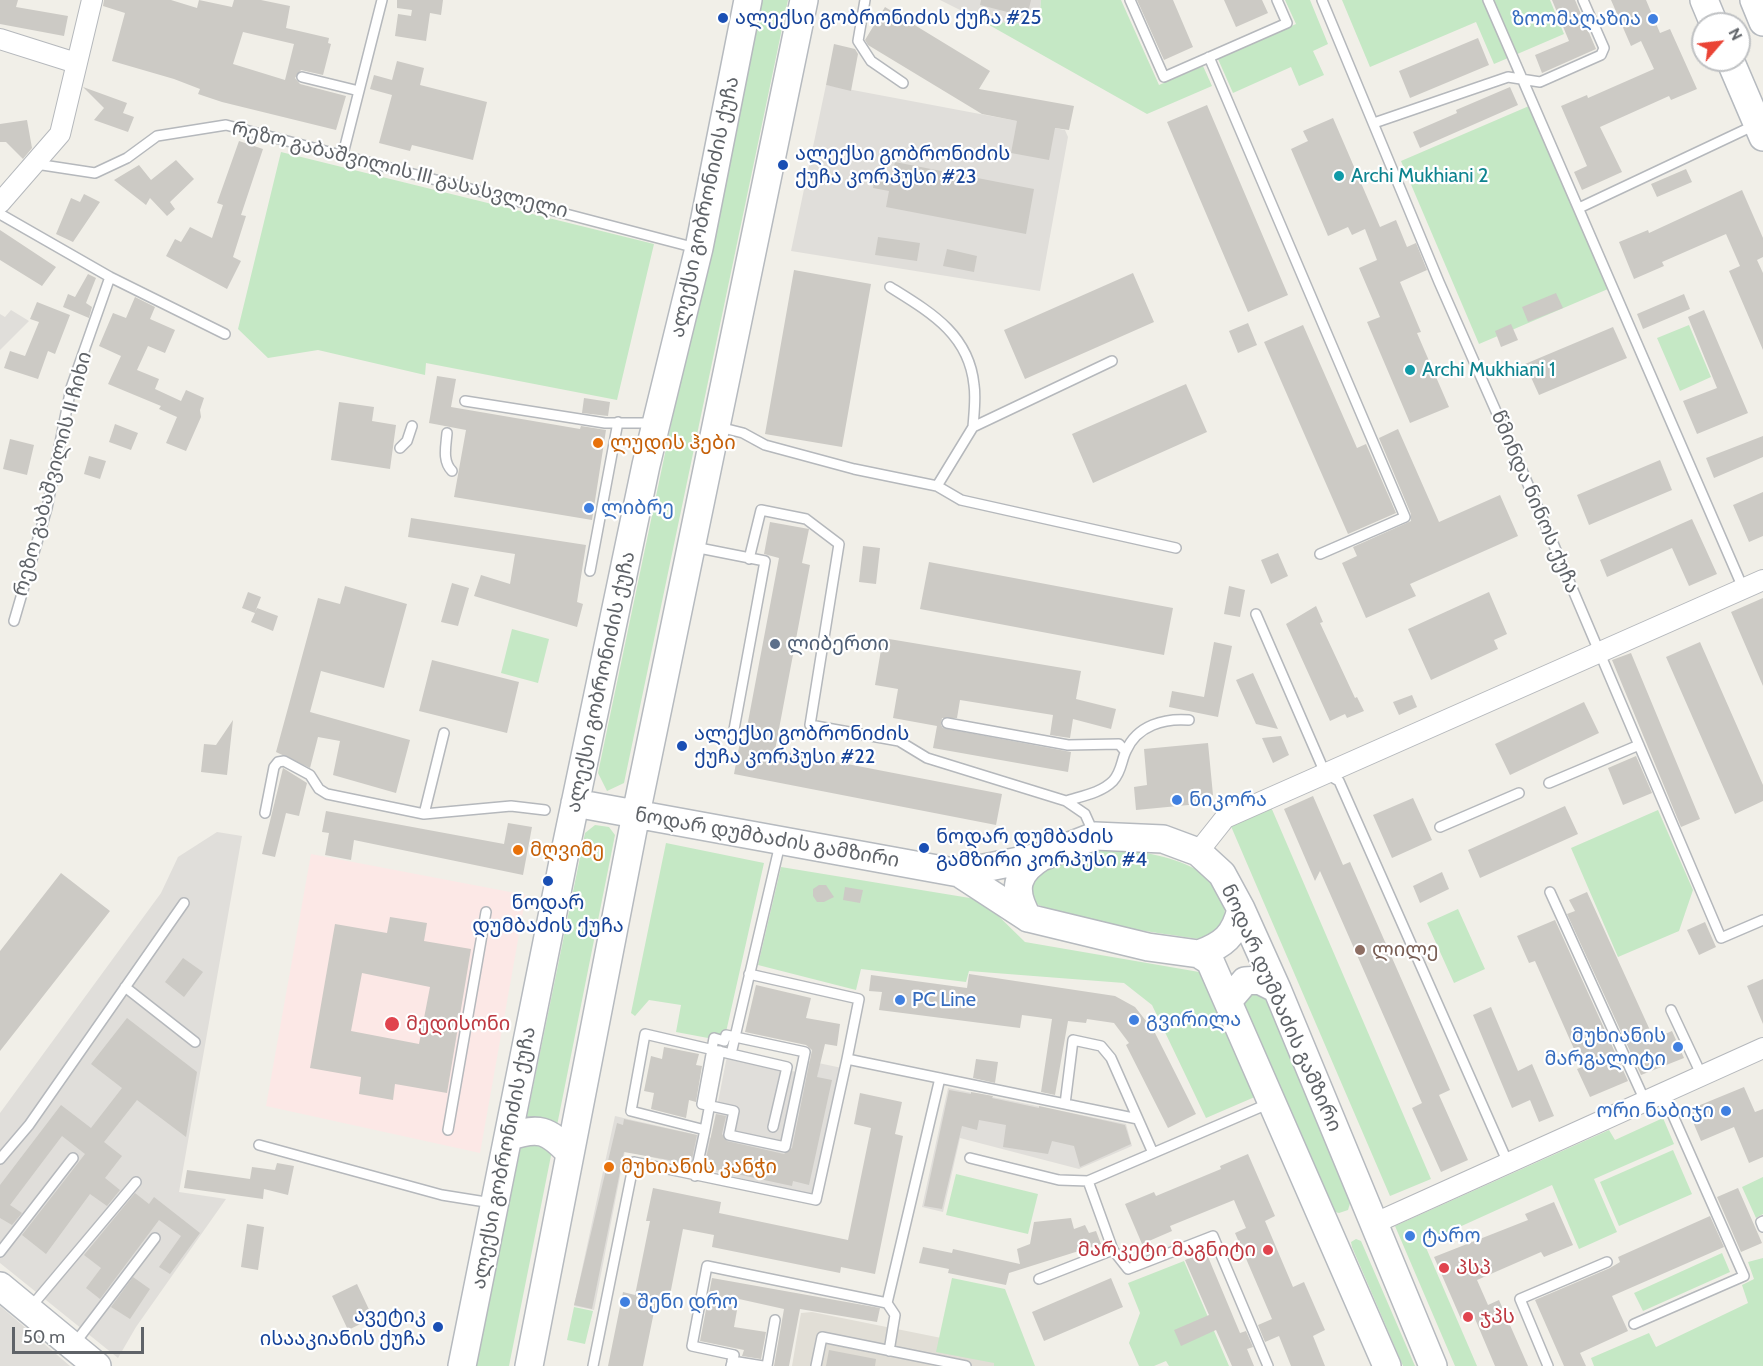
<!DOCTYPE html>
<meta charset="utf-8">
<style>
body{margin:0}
#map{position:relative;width:1763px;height:1366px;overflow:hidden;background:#f1efe8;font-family:Cabin,sans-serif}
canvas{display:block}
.north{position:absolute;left:1691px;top:12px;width:60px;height:60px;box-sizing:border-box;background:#fff;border:2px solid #bfc1c3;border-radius:50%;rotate:62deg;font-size:16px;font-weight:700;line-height:24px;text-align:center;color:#5f6368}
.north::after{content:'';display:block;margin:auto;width:21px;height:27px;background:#ea4335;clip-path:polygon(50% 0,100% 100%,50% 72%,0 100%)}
.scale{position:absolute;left:12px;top:1327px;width:132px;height:27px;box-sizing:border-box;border:3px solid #5f6368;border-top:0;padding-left:8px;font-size:18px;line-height:21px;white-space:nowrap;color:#5f6368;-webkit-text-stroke:4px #fff;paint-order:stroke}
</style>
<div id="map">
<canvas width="1763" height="1366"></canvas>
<div class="north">N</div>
<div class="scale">50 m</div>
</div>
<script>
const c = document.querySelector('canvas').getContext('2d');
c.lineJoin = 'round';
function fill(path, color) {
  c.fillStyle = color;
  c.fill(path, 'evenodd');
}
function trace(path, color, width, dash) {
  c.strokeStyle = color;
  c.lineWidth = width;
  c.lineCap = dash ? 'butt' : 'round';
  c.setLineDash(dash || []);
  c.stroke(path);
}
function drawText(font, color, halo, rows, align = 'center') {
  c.font = font + ' Cabin,"Noto Sans Georgian",sans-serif';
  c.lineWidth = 4.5;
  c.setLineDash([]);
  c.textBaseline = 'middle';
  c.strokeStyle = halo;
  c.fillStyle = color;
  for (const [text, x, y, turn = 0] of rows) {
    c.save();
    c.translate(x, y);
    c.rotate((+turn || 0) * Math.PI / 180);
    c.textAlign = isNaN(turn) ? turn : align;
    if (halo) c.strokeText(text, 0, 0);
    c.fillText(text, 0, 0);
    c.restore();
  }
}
fill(new Path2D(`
 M940,0h101l-2,25 -57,-4z
 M826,85l239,45 3,7 -28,154 -249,-40z
 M11,310l18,11 -29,29v-36l5,3z
 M217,832l25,4 -63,356 47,7 -90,128 -18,31 -118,-95v-150l161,-220 17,-36z
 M727,1056l74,17 3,-13 38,8 -29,127 -188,-44 -31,159 -20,-4 41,-190 96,22z
 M948,1088l178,36 6,22 -53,23 -119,-31 -17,74 -21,-5z
 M0,1306l70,60h-70z`), '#e0deda');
fill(new Path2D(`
 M812,1312l199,40 6,14h-225l9,-53z`), '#e1ded6');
fill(new Path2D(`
 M311,854l215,41 -46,258 -214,-47z`), '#fce8e6');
fill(new Path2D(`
 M760,0h28l-164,783 -17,8 -9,-18z
 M1041,0h80l38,85 44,-19 9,20 -65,28 -165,-93 57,4z
 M1285,0h25l18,44 -15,7 11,24 -25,11 -8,-19 -58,26 -15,-34 78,-35z
 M1342,0h208l14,34 -70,30 -18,-42 -106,45z
 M1529,106l79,183 -129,55 -78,-183z
 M281,152l373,92 -37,156 -191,-37 -1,12 -107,-25 -50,8 -30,-29z
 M1689,325l22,52 -31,14 -23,-53z
 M512,629l37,10 -11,44 -37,-10z
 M1271,807l160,372 -41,17 -160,-372z
 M1658,810l35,80 -14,41 -61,26 -47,-109z
 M595,825l14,2 6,8 -106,531h-33l109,-533z
 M666,843l98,20 -40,178 -48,-9 5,-27 -32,-5 -14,16 -4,-3z
 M1113,849c46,3 136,20 106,87l-14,4c-58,-9 -119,-15 -174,-38l-2,-24 55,-27z
 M781,867l201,33 43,42 180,31 52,123 -51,22 -54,-113 -28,-22 -155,-12 -3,11 -105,-13 -5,21 -98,-25z
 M1458,909l27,60 -31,14 -27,-60z
 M1251,987l16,11 85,199 -4,13 -9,3 -11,-3 -87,-203z
 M1663,1118l11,26 -80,35 23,53 -38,17 -27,-64 -128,58 53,123h-22l-60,-140 214,-96 6,10z
 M1673,1150l19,44 -73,32 -19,-44z
 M956,1174l82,20 -10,40 -82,-19z
 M1763,1177v37l-7,4 -14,-31z
 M1356,1239l5,2 54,125h-12l-51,-119 -1,-5z
 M1722,1253l8,19 -87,39 -9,-18z
 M1763,1258v108h-169l-3,-8 58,-25 7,14 92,-44 -6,-18 12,-6 -6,-17z
 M1184,1261l45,105h-60l-3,-5 -12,5h-15l-10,-23 11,-30 -12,-30z
 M952,1278l53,11 30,77h-41v-3l-58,-11z
 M574,1307l19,4 -8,33 -18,-4z`), '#c5e8c5');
fill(new Path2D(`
 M0,0h18l-2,7 52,9 -4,20 -64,-12z
 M104,0h67l26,8 2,-8 33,7 2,-7h27l29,6 -4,22 43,10 -1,5 3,1 -8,31 -22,-5 -6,8 5,6 46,12 -10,34 -114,-28 -24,-8 2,-5 -26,-10 -62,-18 13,-48 -22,-7zM243,32l51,12 -9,36 -52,-16z
 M397,0h46l-2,15 -11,-2 -4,28 -31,-5 3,-22 13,2 1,-6 -15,-2z
 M981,0h50l-4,17 -47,-12z
 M1137,0h36l20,47 -29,13z
 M1224,0h38l6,13 -32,14z
 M1552,0h23l21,49 -54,24 -7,-18 34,-14z
 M1611,0h35l14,33 10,-4 27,60 -26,11 -2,-4 -69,31 22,45 -40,18 -8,-18 13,-6 -26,-60 26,-11 1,3 66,-29 -13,-28 -10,5z
 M885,7l105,64 -11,18 95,17 -5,24 -14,-2 -6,32 -38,-7 6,-32 -35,-7 -114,-69 -3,-5z
 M1478,38l11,27 -79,33 -11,-27z
 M834,44l21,5 3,5 -7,37 -25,-6z
 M397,61l27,7 -4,17 67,17 -14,58 -61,-15 -2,6 -31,-8 13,-48 -22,-6 4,-14 18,5z
 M83,87l44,16 -4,10 11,4 -6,15 -34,-12 10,-12z
 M1510,87l8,18 -98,43 -7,-16 44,-19 -1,-3z
 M1207,105l81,190 -40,17 -81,-190z
 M1333,118l47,109 16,-7 11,27 9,-4 11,27 -27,12 21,50 -4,1 32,74 -39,16 -43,-101 13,-5 -21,-49 18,-8 -12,-31 -13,6 -4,-8 -20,9 -37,-87 17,-8 -5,-10z
 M27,120l5,28 -9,11 -17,-17h-6v-18z
 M239,141l24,8 -22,66 5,1 -13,41 8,4 -14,28 -61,-33 9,-17 6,3 9,-15 22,11 11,-33 -6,-2z
 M176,160l18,19 -24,23 5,7 -8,7 -17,-18 -4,7 -32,-25 25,-15 12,15z
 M895,162l139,27 -8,45 -140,-27 3,-16 -16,-3 3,-17 16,4z
 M1686,169l6,13 -35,15 -6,-13z
 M1742,190l21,48v19l-6,3 6,13v77l-34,-79 11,-5 -14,-32 -64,28 2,4 -30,13 -15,-37 29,-12 1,3z
 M84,194l16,8 -27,40 -17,-8 15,-36 9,4z
 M0,230l56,37 -14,19 -42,-26z
 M878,237l42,6 -3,18 -42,-6z
 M947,249l30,7 -3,16 -31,-6z
 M794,270l77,14 -29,163 -77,-13z
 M1133,273l21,49 -129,57 -21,-49z
 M88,274l8,4 -10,25 6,4 -3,11 -26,-11 5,-13 7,3z
 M1556,293l7,15 -35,14 -6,-15z
 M1684,294l6,15 -47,20 -6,-15z
 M135,297l20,10 -5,12 25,11 -10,23 -17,-7 -11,24 22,9 -4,10 26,12 5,-11 18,8 -4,12 1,7 -15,34 -20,-8 11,-26 -18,-8 2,-3 -53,-22 13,-28 -22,-10 14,-33 13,5z
 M37,302l33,13 -15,39 -7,-3 -10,28 -34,-11 6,-17 15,5 14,-34 -9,-3z
 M1704,310l44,103 -51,21 -14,-33 34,-13 -29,-71z
 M1248,323l9,22 -19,8 -9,-22z
 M1511,324l7,16 -17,7 -6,-16z
 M1303,325l54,123 9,-4 30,69 -48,21 -84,-192z
 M1613,327l14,31 -88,37 -14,-31z
 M437,376l19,3 -5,28 129,22 1,-3 25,4 -14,90 -138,-23 12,-67 -37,-7z
 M1186,384l21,48 -114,51 -21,-49z
 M584,398l26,4 -2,14 -26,-3z
 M339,402l35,5 -2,14 24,4 -6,44 -59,-9z
 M115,424l23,9 -7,17 -22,-8z
 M1398,429l41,93 61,-27 18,41 -108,48 6,12 -50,22 -24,-55 15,-7 -4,-9 58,-26v-7l-32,-76z
 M1763,436v21l-49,21 -8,-20z
 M10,439l24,6 -7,30 -24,-6z
 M89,456l17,5 -6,18 -16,-5z
 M1660,460l12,30 -83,35 -12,-30z
 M1763,492v44l-14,6 -16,-37z
 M411,518l175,27 -9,57 6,2 -6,23 -103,-31 7,-21 29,9 5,-30 -107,-17z
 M1692,519l25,55 -28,12 -17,-38 -65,29 -7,-17z
 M770,522l39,7 -7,34 8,2 -35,185 227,44 -6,31 -262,-51 6,-32 4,1 35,-185 -15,-4z
 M863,546l17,2 -4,36 -17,-2z
 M1278,553l10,23 -17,8 -10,-24z
 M929,562l244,46 -9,47 -244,-46z
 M452,583l17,5 -11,38 -17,-4z
 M345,586l62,18 -23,84 -63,-17 -11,41 100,28 -14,53 -63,-18 7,-34 -22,-4 -8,31 -34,-16 42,-154 22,6z
 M1229,586l16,4 -5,27 -16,-3z
 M248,592l13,5 -6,15 2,-4 21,8 -5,15 -22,-9 4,-9 -13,-5z
 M1489,592l18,42 -13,6 4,9 -67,31 -23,-51z
 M1763,598v88l-32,-74z
 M1316,606l7,16 -3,1 35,75 2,-1 7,14 -17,7 -2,-4 -15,7 -44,-97z
 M883,638l198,33 -5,28 40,10 -5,20 -38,-10 -3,19 -20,-3 3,-20 -93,-15 -3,18h-15l-1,7 2,3 128,24 -3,20 -135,-24 4,-22 -44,-8 5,-29 -23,-4z
 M1214,642l18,4 -14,71 -49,-10 3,-16 32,6z
 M1700,642l63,143v16l-28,13 -69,-157z
 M1631,653l69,166 -19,8 -69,-167z
 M432,660l87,22 -12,51 -88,-22z
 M1253,673l25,56 -22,-5 -20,-44z
 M1412,695l5,12 -18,8 -6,-13z
 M1584,702l15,31 -89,42 -15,-31z
 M233,720l-6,55 -26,-3 3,-28 12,1z
 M1281,736l8,19 -16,8 -11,-25z
 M1208,743l5,52 -14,9 -63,6 -2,-23 13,-2 -3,-36z
 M1636,756l16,37 -29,12 -15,-37z
 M283,768l24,15 -8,33 -13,-3 -11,44 -13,-3z
 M1313,796l30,69 7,-3 100,228 -11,5 29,65 -27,12 -29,-64 10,-5 -102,-232 -5,10 -31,-72z
 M1413,798l19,42 -40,18 -19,-43z
 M1565,806l13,28 -98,44 -12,-28z
 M326,811l178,33 4,-21 24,4 -9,48 -169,-35 -3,20 -26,-5 4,-22 -7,-1z
 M1442,872l7,17 -29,14 -7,-17z
 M61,873l49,38 -110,140v-100z
 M819,885h7l8,12 -10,5h-7l-4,-6v-7z
 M845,887l18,3 -3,13 -17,-3z
 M1587,892l67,147 18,-8 12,27 -43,17 -74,-161 8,-3 -6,-11z
 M390,917l37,6 -3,18 47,8 -24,144 -52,-9 -2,16 -34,-6 2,-17 -51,-9 25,-144 52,9zM362,973l68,14 -11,57 -68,-13z
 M1555,920l73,161 -38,16 -13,-28 5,-2 -47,-106 -6,2 -12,-27z
 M1705,922l11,25 -17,8 -12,-25z
 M183,958l20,14 -19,25 -19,-15z
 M969,974l146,22 20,11 19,24 42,83 -28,14 -42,-83 3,-2 -15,-20 -27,-4 -1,4 -18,-2 -13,74 -14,-3 11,-73 -30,-4 -2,13 -141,-18 3,-18 -13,-1 2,-16 96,13z
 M1763,979v45l-16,-38z
 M756,985l55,13 -5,20 34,6 -3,22 -12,-2 -8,33 15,3 -23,105 -16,-4 -1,5 -88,-19 12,-53 10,2 -4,18 5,7 57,13 8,-6 20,-98 -6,-5 -61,-13z
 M1491,1007l27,64 14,-7 22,52 -15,6 -9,-22 -18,8 -39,-93z
 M127,1018l70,54 -11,65 -49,-37 -33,42 18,14 -17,22 15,12 -13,16 -17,-12 -44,60 -24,-19 63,-81 -23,-18 -52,69 12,8 -10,12 -12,-7v-33l61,-80 30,23 31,-40 -31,-24z
 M664,1047l35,7 -3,11 6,1 -6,36 -7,-2 -3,18 -35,-9 3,-16 -10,-2 7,-35 11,3z
 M976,1059l22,3 -3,21 -22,-5z
 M1744,1087l11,25 8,-3v48l-14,6 -15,-36 -33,14 -13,-31z
 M949,1090l22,4v-2l22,4 -1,2 47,10v-2l86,19 6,19 -51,23 -6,-21 -22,-5 -4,13 -45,-7 3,-22 -27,-5 -2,10 -15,-4 -20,83 -18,-3z
 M860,1093l42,9 -7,32 8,2 -28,138 -34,-7 -1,6 -128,-26 2,-12 -31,-6 -14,71 -12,-3 -14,69h-35l15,-74 12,3 15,-74h-4l7,-33 68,14 -2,11 129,27 23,-112 -17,-4z
 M624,1119l73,16 -6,29 -67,-12 -32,157 -18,-4 43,-182 6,2z
 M1248,1154l27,62 -10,5 28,66 11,-5 21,48 -12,6 12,30h-34l-12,-30 -14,6 -7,-17 14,-6 -37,-86 11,-5 -12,-28 -64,26 2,5 -30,13 -17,-40 29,-12 2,4 65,-27 -1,-3z
 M277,1163l17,3 -6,29 -24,-6 -1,10 -79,-11 3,-18 63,9 2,-12 23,3z
 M1738,1188l24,55 -21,9 -24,-55z
 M135,1193l14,11 5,-7 46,36 -30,41 -11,-7 22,-31 -22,-16 -59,79 -14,-11 15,-20 -17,-13z
 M1554,1202l19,43 -29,12 -3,-5 -64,28 11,25 11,-5 29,66h-33l-22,-52 -12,5 -27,-62 94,-37 -3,-6z
 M1710,1216l14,31 -112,49 16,35 -48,22 6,13h-22l-29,-66 75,-32 10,-6 -2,-5z
 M1071,1218l3,11 11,-4 4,8 7,-2 5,13 -92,29 -3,12 -58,-12 1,-4 -30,-6 4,-16 29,6 1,-4 67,15 -3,-15 13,-5 4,-22z
 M247,1224l17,3 -6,43 -17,-3z
 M1206,1252l34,81 6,-2 7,16 -6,2 7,17h-22l-16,-36 -35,16 -7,-16 35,-15 -24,-55z
 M133,1277l17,12 -20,30 -19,-12z
 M712,1278l168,30 -3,14 -77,-13 -11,57h-15l10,-57 -45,-10 -5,28 32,5 -5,27 -19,-3 2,-6 -44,-9z
 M1111,1278l12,29 -79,34 -12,-29z
 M357,1284l16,34 -25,12 -16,-34z
 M829,1350l47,9 -1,7h-49z`), '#cccac5');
const lane = new Path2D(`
 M865,0l-7,41 13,20 32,22
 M1130,0l34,77 123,-54 -10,-23
 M1322,0l117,282 82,186 200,470 42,-18
 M1488,0l255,588
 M1209,57l196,460 -85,37
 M302,77l57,14
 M1374,123l134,-46 32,5 61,-27 3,-7 -21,-48
 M343,154l39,-154
 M36,164l59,9 32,-15 30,-22 69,-11 470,123
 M1579,208l176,-83
 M0,214l110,63 115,57
 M890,287c40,25 79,47 84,98 2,13 0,28 -1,42
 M465,401l140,22h49
 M719,427l24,6 22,12 89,24 83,17 24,14 215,48
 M447,433c-1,13 -5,28 5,38
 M400,448l7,-7 5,-15
 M937,486l36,-59 139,-66
 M694,547l71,14 -32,174
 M749,559l12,-49 45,9 33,25 -29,181 89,16 28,17 139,43 19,13 9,20
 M590,571l28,-149
 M1256,614l69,159 14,8 169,382
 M14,621l33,-113 24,-120 39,-111
 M947,723l121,22 51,-1 6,7
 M1549,783l90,-38
 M1066,801c16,-5 35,-8 47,-20 9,-10 8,-20 13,-30 11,-26 39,-33 63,-31
 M265,813l9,-46 4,-5 6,-1 26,14 9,14 8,5 97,20 87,-8 34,4
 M424,814l20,-81
 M1440,827l79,-34
 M1550,892l95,209
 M749,974l110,25 -12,60
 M125,987l70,55
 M1671,1010l31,66
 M726,1035l79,17 -20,95 -56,-12 5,-24 -32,-7 12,-66 10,3z
 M720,1051l-15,79 -74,-19 14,-77 86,20 49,-210
 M731,1054l56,13 -14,60
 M1065,1104l8,-64 28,6 10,12 27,61
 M448,1130l38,-218
 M259,1145l183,50 50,8
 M970,1158l89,22 29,1 182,-78
 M0,1159l29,-34 155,-222
 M695,1176l10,-46
 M1088,1181l25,69 15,19 85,-33 55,130
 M1763,1221l-2,1 2,5
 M0,1252l73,-94
 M1039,1279l74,-29
 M887,1303l8,12 -6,36
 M30,1308l106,-126
 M1634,1324l110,-48 -81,-183
 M75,1343l80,-105
 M732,1361l31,5
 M593,1366l41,-204 182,38 31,-141 291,60 15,34
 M731,1366l3,-11 -42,-9 15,-80 180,37 53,-225
 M767,1366l8,-46
 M816,1366l6,-29 144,29
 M1548,1366l-28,-67 87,-37`);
const street = new Path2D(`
 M0,39l76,24
 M0,203l60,-69 32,-134
 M1198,852l27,-34 538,-238
 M1373,1224l390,-176`);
const secondary = new Path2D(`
 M1704,0l10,24
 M1754,0l9,22
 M1730,60l33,77
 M575,803l384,70 85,-17 51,-20 68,3 35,13 24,22 19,35 36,80 156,377
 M959,873l69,45 120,29 51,7 11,7 177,405
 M1028,918c-16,-28 -13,-45 15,-62
 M1199,954c24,-9 36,-18 42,-45
 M1228,1001l17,-20 14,-1 18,9
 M508,1137c31,-11 40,-7 61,15
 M0,1286l97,80
 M462,1366l104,-519 80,-382 53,-217 49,-248
 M529,1366l107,-552 168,-814`);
trace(lane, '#b5b8bc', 12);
trace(street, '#b5b8bc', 22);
trace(secondary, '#b6babf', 30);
trace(lane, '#fff', 9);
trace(street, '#fff', 20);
trace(secondary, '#fff', 27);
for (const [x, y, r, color] of [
 [723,18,6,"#1a4fb4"],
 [1653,19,6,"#3f7fe0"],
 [783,165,6,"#1a4fb4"],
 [1339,176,6,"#0f9aa8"],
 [1410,370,6,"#0f9aa8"],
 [598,443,6,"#e8710a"],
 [589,508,6,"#3f7fe0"],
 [775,644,6,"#5c6f8a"],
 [682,746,6,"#1a4fb4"],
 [1177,800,6,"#3f7fe0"],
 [924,848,6,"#1a4fb4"],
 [518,850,6,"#e8710a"],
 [548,881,6,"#1a4fb4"],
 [1360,950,6,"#8d6e63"],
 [900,1000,6,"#3f7fe0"],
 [1134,1020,6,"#3f7fe0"],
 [392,1024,8,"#e0444e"],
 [1678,1047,6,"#3f7fe0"],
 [1726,1111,6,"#3f7fe0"],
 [609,1167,6,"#e8710a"],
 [1410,1236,6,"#3f7fe0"],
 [1268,1250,6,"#e0444e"],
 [1444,1268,6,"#e0444e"],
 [625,1302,6,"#3f7fe0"],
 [1468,1317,6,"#e0444e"],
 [438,1327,6,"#1a4fb4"]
]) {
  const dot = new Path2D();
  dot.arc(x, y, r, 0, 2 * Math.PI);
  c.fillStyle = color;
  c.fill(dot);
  trace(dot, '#fff', 2);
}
drawText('20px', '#164399', '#fff', [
 ["ალექსი გობრონიძის ქუჩა #25",735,18],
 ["ალექსი გობრონიძის",795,154],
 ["ქუჩა კორპუსი #23",795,177],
 ["ალექსი გობრონიძის",694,734],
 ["ქუჩა კორპუსი #22",694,757],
 ["ნოდარ დუმბაძის",936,837],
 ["გამზირი კორპუსი #4",936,860],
 ["ნოდარ",548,903,"center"],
 ["დუმბაძის ქუჩა",548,926,"center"],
 ["ავეტიკ",426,1316,"right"],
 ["ისააკიანის ქუჩა",426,1339,"right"]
], 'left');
drawText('20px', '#366cbe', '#fff', [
 ["ზოომაღაზია",1641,19,"right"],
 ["ლიბრე",601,508],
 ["ნიკორა",1189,800],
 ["PC Line",912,1000],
 ["გვირილა",1146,1020],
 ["მუხიანის",1666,1036,"right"],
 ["მარგალიტი",1666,1059,"right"],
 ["ორი ნაბიჯი",1714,1111,"right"],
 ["ტარო",1422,1236],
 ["შენი დრო",637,1302]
], 'left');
drawText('20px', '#5f6368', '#fff', [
 ["რეზო გაბაშვილის III გასასვლელი",400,170,14],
 ["ალექსი გობრონიძის ქუჩა",705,207,-78],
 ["რეზო გაბაშვილის II ჩიხი",53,474,-75],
 ["წმინდა ნინოს ქუჩა",1535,502,67],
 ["ალექსი გობრონიძის ქუჩა",601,682,-78],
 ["ნოდარ დუმბაძის გამზირი",767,838,10],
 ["ნოდარ დუმბაძის გამზირი",1281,1008,66],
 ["ალექსი გობრონიძის ქუჩა",504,1158,-79]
]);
drawText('20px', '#0d838f', '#fff', [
 ["Archi Mukhiani 2",1351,176],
 ["Archi Mukhiani 1",1422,370]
], 'left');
drawText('20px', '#c56008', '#fff', [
 ["ლუდის ჰები",610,443],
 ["მღვიმე",530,850],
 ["მუხიანის კანჭი",621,1167]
], 'left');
drawText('20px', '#4e5e75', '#fff', [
 ["ლიბერთი",787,644]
], 'left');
drawText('20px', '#785e54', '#fff', [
 ["ლილე",1372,950]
], 'left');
drawText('20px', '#be3a42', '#fff', [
 ["მედისონი",406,1024],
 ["მარკეტი მაგნიტი",1256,1250,"right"],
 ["პსპ",1456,1268],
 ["ჯპს",1480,1317]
], 'left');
</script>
